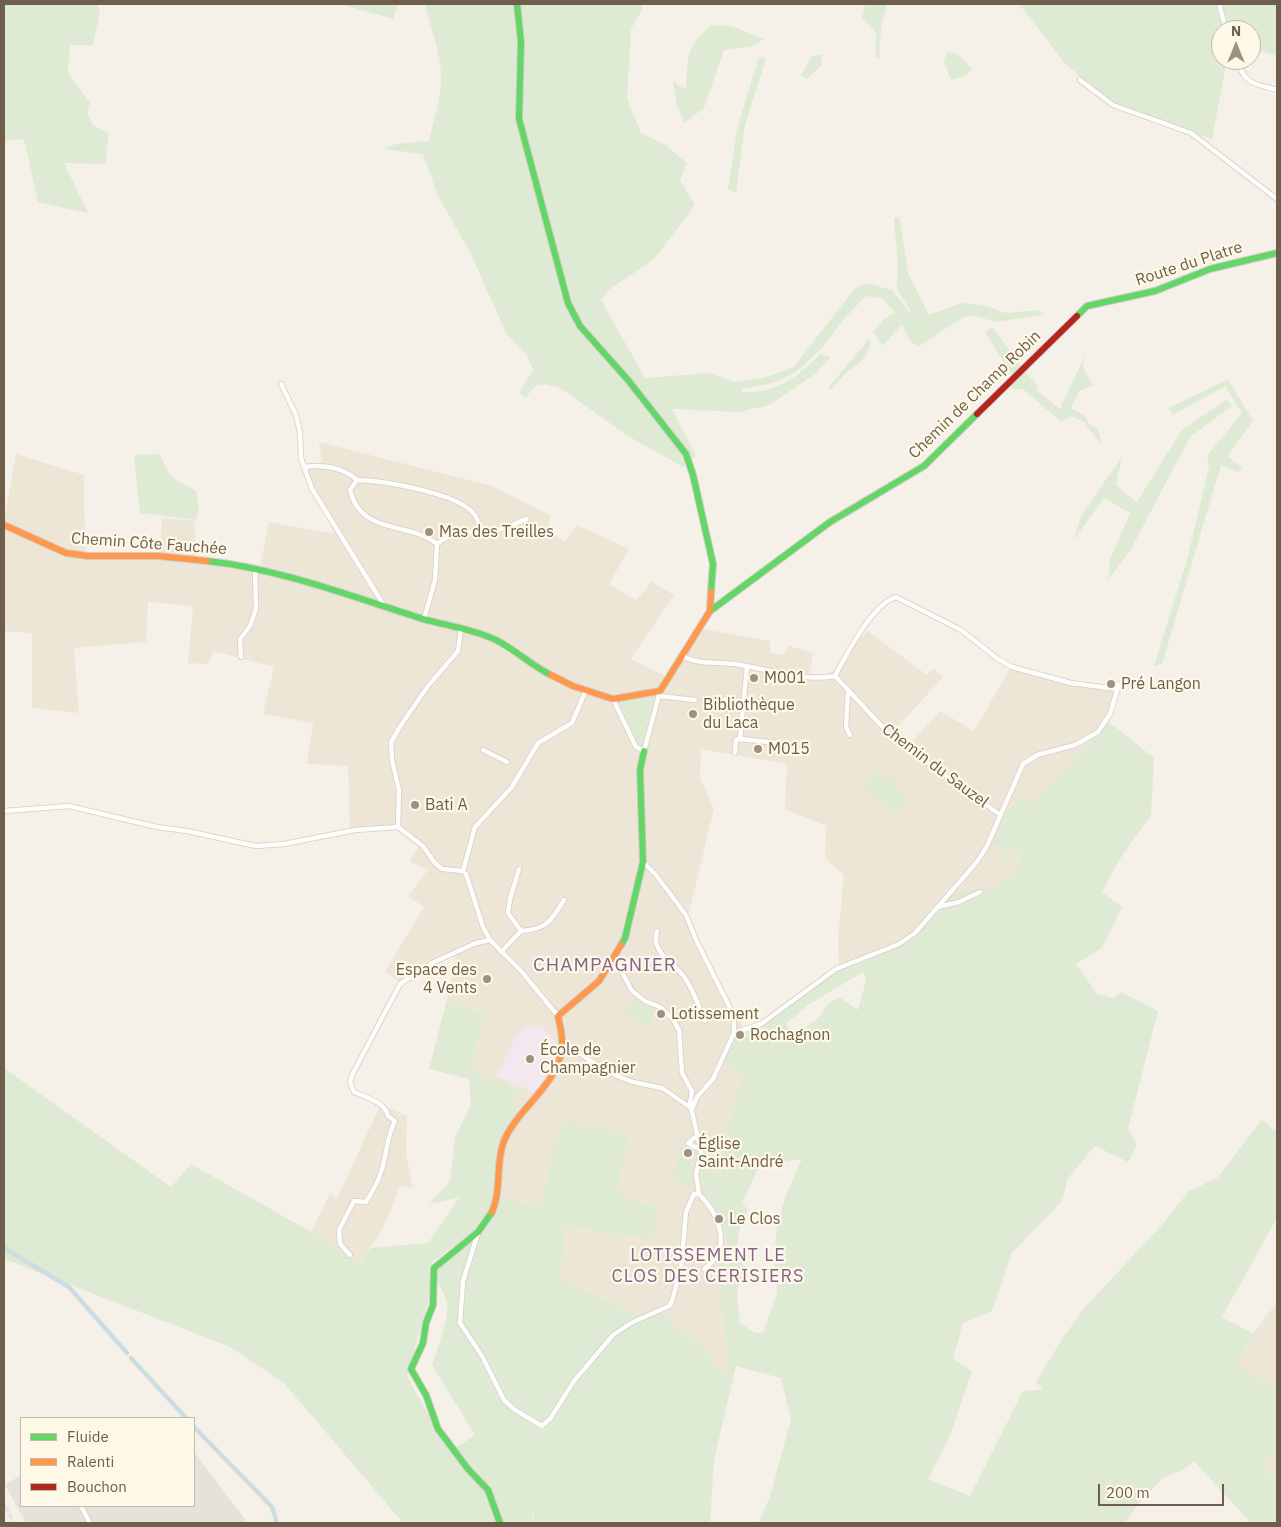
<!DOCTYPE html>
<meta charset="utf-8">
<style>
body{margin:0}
#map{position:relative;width:1281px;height:1527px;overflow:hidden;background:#f5f1e8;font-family:"IBM Plex Sans",sans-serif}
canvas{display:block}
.frame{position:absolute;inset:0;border:5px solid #6f5e4b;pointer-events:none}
.legend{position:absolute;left:20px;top:1417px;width:175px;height:90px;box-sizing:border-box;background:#fdf8e8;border:1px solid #c4baa9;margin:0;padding:6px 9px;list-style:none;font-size:15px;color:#6f5e4b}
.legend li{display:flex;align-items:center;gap:10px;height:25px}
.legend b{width:25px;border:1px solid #c4baa9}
.north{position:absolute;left:1211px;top:20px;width:50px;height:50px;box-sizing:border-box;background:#fdf8e8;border:1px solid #c4baa9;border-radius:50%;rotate:0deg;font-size:14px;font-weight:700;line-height:20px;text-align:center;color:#6f5e4b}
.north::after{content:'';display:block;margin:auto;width:18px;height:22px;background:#9e9182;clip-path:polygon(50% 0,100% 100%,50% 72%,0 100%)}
.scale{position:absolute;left:1098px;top:1484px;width:126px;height:22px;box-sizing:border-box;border:2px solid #6f5e4b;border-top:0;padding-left:6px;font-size:15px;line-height:18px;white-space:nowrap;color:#6f5e4b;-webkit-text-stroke:4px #fdf8e8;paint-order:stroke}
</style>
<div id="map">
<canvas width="1281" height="1527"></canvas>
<div class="frame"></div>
<ul class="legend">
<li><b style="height:6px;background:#63d668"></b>Fluide</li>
<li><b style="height:6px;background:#ff974d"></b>Ralenti</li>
<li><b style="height:6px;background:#b3261e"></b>Bouchon</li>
</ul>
<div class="north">N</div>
<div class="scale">200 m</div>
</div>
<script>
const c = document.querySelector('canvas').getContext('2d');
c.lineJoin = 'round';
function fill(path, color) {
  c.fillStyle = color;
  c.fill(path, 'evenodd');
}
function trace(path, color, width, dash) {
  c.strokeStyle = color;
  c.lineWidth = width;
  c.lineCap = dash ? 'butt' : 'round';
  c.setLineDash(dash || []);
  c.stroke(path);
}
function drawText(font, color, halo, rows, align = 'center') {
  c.font = font + ' "IBM Plex Sans",sans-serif';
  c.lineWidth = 4.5;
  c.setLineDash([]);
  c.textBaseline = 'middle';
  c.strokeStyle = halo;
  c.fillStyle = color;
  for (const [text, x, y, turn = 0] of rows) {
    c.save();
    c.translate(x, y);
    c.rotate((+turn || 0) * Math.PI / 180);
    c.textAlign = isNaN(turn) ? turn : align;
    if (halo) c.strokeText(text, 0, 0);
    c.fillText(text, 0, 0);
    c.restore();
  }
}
fill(new Path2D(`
 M319,442l173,44 58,29 -2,15 17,12 12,-17 52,24 -20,35 27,16 16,-18 22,13 -43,64 34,17 38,-47 67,12v12l13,2 6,-9 24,7 -4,22 10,2 15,-6 15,-24 19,-16 59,44 7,-7 9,9 -52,57 18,11 31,-34 34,20 38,-66 35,13 71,10 -9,34 -78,80 -17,4 -16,38 5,4v12l9,-11 8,3 -3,19 -28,19h-22l-58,49 -70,29 -1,-29 6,-64 -19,-16 1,-33 -41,-17 2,-45 -86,-15 -1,30 14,30 -26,107 55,111 -8,8 10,37 -22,69 2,19 -8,56 9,26 -5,12v53l7,49 -4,19 -12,-12 -2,-7 -65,-38 -86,-40 6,-34 -3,-18 90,14 -35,-52 -63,-41 -13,59 -40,-8 3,-48 -33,-81 14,-56 -39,-10 10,-49 -26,12 -25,19 -20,-13 39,-65 -16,-11 20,-26 -19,-8 11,-17 -18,-20 -52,4 -2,-63 -41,-2 6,-41 -50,-9 11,-47 -61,-16 -5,13 -20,-1 5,-57 -45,-4 -2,40 -72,6 5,65 -47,-5v-75l-28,-2v-111l12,-66 68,21 1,78 75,2 2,-37 32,3 3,36 63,9 9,-44 66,12 -23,-47 -8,-23 18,-1z
 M381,1104l26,12 -1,37 7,35 -13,-2 -17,43 -24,35 -48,-32 19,-39 7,5z
 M1277,1302v86l-40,-23 16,-31z
 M1277,1453v20l-7,5 -8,-23z`), '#ede6d6');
fill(new Path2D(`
 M194,1452l54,71h-222l-21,-38 16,-10v31h173z`), '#e6e2d9');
fill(new Path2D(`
 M527,1024l17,4 15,18 -13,33 -12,14 -38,-17 21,-41z`), '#f3e8f0');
fill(new Path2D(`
 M4,4h93l3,7 -7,34h-23l-2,27 22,31 -3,8 6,14 16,9 -4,30 -41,-1 24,50 -50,-11 -14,-63 -20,2z
 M340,4h302v6l-11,19 -4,70 14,34 26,13 20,17 -7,17 15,25 -41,54 -45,31 -8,10 44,78 64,-5 26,9 29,-4 30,-11 60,-78 12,-6 26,7 23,29 -19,-32c5,-17 -1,-49 -2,-69l4,-1 2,3 8,53 21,42 33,-12 25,3 19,7 31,-3 9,4 -50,8 -24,-7 -12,4 -42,28 -9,-7 -7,-16 -19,22 -10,-14 10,-12 12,-8 -13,-14 -16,-2 -24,25 -20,27 -26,24 -23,11 -32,6 2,3c34,2 54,-15 77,-38l11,3 -16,17 -46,31 -30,7 -67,-3 24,47 -13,11 -55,-31 -68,-48 -14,-4 -10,1 -10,12 -7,-4 14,-23 -6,-15 -21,-22 -35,-79 -33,-58 -15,-42 -39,-5 11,-5 34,-3c4,-19 12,-41 12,-61 1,-26 -10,-50 -16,-75l-27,-1 -5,15z
 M865,4h22l-6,24 -2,31 -3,-2 -1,-14 2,-6c-3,-9 -8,-12 -15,-19z
 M1019,4h258v52l-26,-8v-18h-30v30h6l-15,79 -106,-39 -43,-39z
 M712,25l20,1 32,13 -13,8 -27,3 -20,58 -20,15 -7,-18 -4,-24 13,9c2,-33 -1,-44 26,-65z
 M947,52l11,2 14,15 -6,7 -15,4 -7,-18z
 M823,54l-2,12 -14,13 -6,-4 10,-18z
 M759,57l7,2 -21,66 -9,68 -8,-4 9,-60z
 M993,327l32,45 11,11 1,8 23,18 25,-54 -2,12 10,19 -14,5 -8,17 14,8 4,9 8,3 6,18 -20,-25 -13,-5 -1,3 -9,2 -37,-32h-11v-13l-27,-44z
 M869,339l2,4 -7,16 -17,13 -17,18 -2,-2z
 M1228,379l25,42 -25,35 14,12 -2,5 -19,-8 -59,199 -8,2 33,-106 22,-93 -2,-11 35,-43 -17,-27 -52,29 -4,-7z
 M1227,399l5,7 -42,31 -60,114 -22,29 2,-20 20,-47 -26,-15 -31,43 9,-27 40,-57 -6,28 21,17 45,-72z
 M160,454c8,21 15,28 36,36l3,20 -3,10 -56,-7 -6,-58z
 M657,695l-13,49 -8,-1 -10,-29 -8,-13z
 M1109,722l45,36 -3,57 -31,44 -18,33 20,15 -20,41 -26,16 21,30 16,4 8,-6 37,19 -30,118 9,16 -9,17 -33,-16 -27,32 -6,23 -50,52 -20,58 -29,12 -10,36 19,12 -23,67 -21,41 42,17 53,-105 20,-1 -7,-8 26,-43 24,-33 74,-79 29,-36 28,-13 45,-58 15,12v86l-55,99 31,17 -16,31 40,23v65l-15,3 8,22 7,-5v50h-26l-57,-62 -13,10 -17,6 -26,27 -13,19h-366l12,-30 20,-74 -10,-41 -45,-12 -22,94 -4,63h-74l-4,-2 -2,2h-96l-1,-11 -1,11h-129l-119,-140 -54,-36 -226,-88v-191l167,119 20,-23 120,68 48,32 12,-16 57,-5 31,-45 -30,6 21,-23 5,-43 16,-34 -2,-25 -40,-10 17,-66 39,10 -14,56 49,23 -9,13 8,8 -15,37 -3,48 40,8 13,-59 11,-27 64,17 -12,51 8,12 32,6 -5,34 -90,-14 3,18 -6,34 86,40 18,-5 47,43 2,7 12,12 4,-19 -7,-49v-53l5,-12c-1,-6 -3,-13 -5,-19 -10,-22 -26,-28 -19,-54l19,7 4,-16 -2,-18 21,-69 -22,-9 13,-29 24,-8 80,-59 70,-29 45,-45 13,-4h22l28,-19 3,-19 -8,-3 -9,11v-12l-11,-5 8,-30 14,-7 2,-7 15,3zM863,972l3,8 -8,30 -19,-13 -11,7 -9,13 -23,19 -10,-12 22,-19zM802,1159l-16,36 -9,31 -3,32 3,36 -14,39h-8l-15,-10 -3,-30 7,-24 -7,-21 3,-22 8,-16 -6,-7 16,-34 13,-6zM498,1203l-14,28 -46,38c-3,20 6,18 9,34 2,17 -10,46 -15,62l43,70 -26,17 -42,-76 23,-80 2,-34 45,-33z
 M875,770l8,6 16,5 -4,8 11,7 -9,18 -32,-26z
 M634,998l18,10v18l-29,-12z
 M686,1143l12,7 -1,7 -11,-8 -4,8 12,8 -2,13 3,10 -22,-10 6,-21 -4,-1 6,-9z`), '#deead4');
trace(new Path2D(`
 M4,1248l65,39 58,66
 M131,1358l55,60
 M194,1427l78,80 5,16`), '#cbdde3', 4.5);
const street = new Path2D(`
 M1219,4l7,26
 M1236,60c11,26 17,23 41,30
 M1080,80l33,25 78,28 86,66
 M281,384l15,31 4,17 1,26 11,31 71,115
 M304,467c17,-3 39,0 53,13 24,0 111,14 120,39 2,3 1,8 1,11
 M357,480l-7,10c11,46 59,31 87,54
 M424,619l11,-39 2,-36c26,-20 37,-8 64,-15 9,-2 17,-7 26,-10
 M683,656c15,9 35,6 52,8 33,5 66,18 100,12
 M241,657l-1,-18 10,-13 6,-17 -1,-40
 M747,666l-7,73 38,4
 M835,676c11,-21 38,-73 61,-79l65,33 37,29 14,8 59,16 46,6
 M835,676l56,60 108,78
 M848,689l-2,38 4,8
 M659,696l36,4
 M613,699l23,48 8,4 16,-60
 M716,699l54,4
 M483,750l24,12
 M735,753l1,-13 4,-1
 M4,811l65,-5 88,21 30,4 69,15 28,-2 71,-14 43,-3
 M398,827l25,19 11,16 8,7 21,2 3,3 17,53 7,13 32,32 36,44
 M398,827l1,-37 -7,-30 -1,-18 10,-17 27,-39 30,-35 3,-22
 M643,862l13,13 30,40 11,27 37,74v17l-21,46 -16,18 -5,12
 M519,869l-9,30 -2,14 13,18
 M463,871l12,-44 37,-40 26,-44 34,-20 14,-33
 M938,907l21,-5 21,-10
 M657,931c-7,22 18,32 28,47 9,13 14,30 20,43
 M501,952l20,-21c26,-2 29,-9 43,-31
 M614,957l18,34 13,10 15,6 12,11 7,12 3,43 10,18 -2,12 11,49 -5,22 3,20
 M734,1033l27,-9 75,-55 63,-25 16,-11 61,-70 10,-15 37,-84 14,-9 38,-10 23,-13 12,-18 9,-30
 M562,1040l27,20 28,16 16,6 29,6 29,20
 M698,1135l-10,8 9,5 3,-1
 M699,1194c21,21 34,54 5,75
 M478,1233l-15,48 -3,42 22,33 22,44 11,10 27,16 8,-7 24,-38 39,-46 18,-12 38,-17 3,-5 9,-33 5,-56 8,-18h5
 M350,1255l-10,-11 -1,-14 15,-29 12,1c6,-10 12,-19 15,-30 6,-17 5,-34 14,-51l-7,-5c-3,-14 -21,-18 -34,-24l-4,-10 3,-9 47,-89 34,-22 42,-19 14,-3
 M81,1506l9,17`);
const fast = new Path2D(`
 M517,4l4,38 -2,77 49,184 12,23 48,54 58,74 7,21 20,89 -2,28
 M1077,316l10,-10 68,-15 55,-22 67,-16
 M207,561c74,8 146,36 216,58 25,7 50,10 73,21 20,10 36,26 55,35
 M710,611l120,-89 94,-56 53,-52
 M621,945l4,-7 18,-76 -3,-92 4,-19
 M492,1212l-14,20 -44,36 -1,37 -7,18 -3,20 -12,26 15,26 12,34 30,40 20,21 12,33`);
const slow = new Path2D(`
 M4,525l62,28 22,3h70l49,5
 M551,675l22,11 40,13 47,-8 50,-80 1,-19
 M492,1212c10,-22 3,-48 12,-71 14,-34 56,-57 58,-95 1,-10 -2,-20 -4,-30l41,-35 22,-36`);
const jam = new Path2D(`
 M977,414l100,-98`);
trace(street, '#d3cec6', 6);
trace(fast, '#d2cdc3', 8);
trace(slow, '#d2cdc3', 8);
trace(jam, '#d2cdc3', 8);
trace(street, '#fefdfc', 4.5);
trace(fast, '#63d668', 6);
trace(slow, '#ff974d', 6);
trace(jam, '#b3261e', 6);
const rail = new Path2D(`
 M4,1504l10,19`);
trace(rail, '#e4e1e3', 3);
trace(rail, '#fdf8e8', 1, [4]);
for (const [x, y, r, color] of [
 [429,532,5,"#9e9182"],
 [754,678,5,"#9e9182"],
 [1111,684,5,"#9e9182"],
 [693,714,5,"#9e9182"],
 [758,749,5,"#9e9182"],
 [415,805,5,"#9e9182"],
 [487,979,5,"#9e9182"],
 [661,1014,5,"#9e9182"],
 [740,1035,5,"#9e9182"],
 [530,1059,5,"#9e9182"],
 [688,1153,5,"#9e9182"],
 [719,1219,5,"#9e9182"]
]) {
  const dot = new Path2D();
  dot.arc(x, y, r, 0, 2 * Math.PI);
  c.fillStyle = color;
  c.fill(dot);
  trace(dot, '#fdf8e8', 2);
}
drawText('16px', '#6f5e4b', '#fdf8e8', [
 ["Route du Platre",1189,264,-18],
 ["Chemin de Champ Robin",975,395,-44],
 ["Chemin Côte Fauchée",149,544,4],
 ["Chemin du Sauzel",935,766,37]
]);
drawText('16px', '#6f5e4b', '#fdf8e8', [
 ["Mas des Treilles",439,532],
 ["M001",764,678],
 ["Pré Langon",1121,684],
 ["Bibliothèque",703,705],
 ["du Laca",703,723],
 ["M015",768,749],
 ["Bati A",425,805],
 ["Espace des",477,970,"right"],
 ["4 Vents",477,988,"right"],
 ["Lotissement",671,1014],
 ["Rochagnon",750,1035],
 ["École de",540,1050],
 ["Champagnier",540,1068],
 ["Église",698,1144],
 ["Saint-André",698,1162],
 ["Le Clos",729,1219]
], 'left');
c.letterSpacing = '1px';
drawText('18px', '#84638c', '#fdf8e8', [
 ["LOTISSEMENT LE",708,1256],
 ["CLOS DES CERISIERS",708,1277]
]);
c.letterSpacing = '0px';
c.letterSpacing = '1px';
drawText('19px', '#84638c', '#fdf8e8', [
 ["CHAMPAGNIER",605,966]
]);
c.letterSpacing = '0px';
</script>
